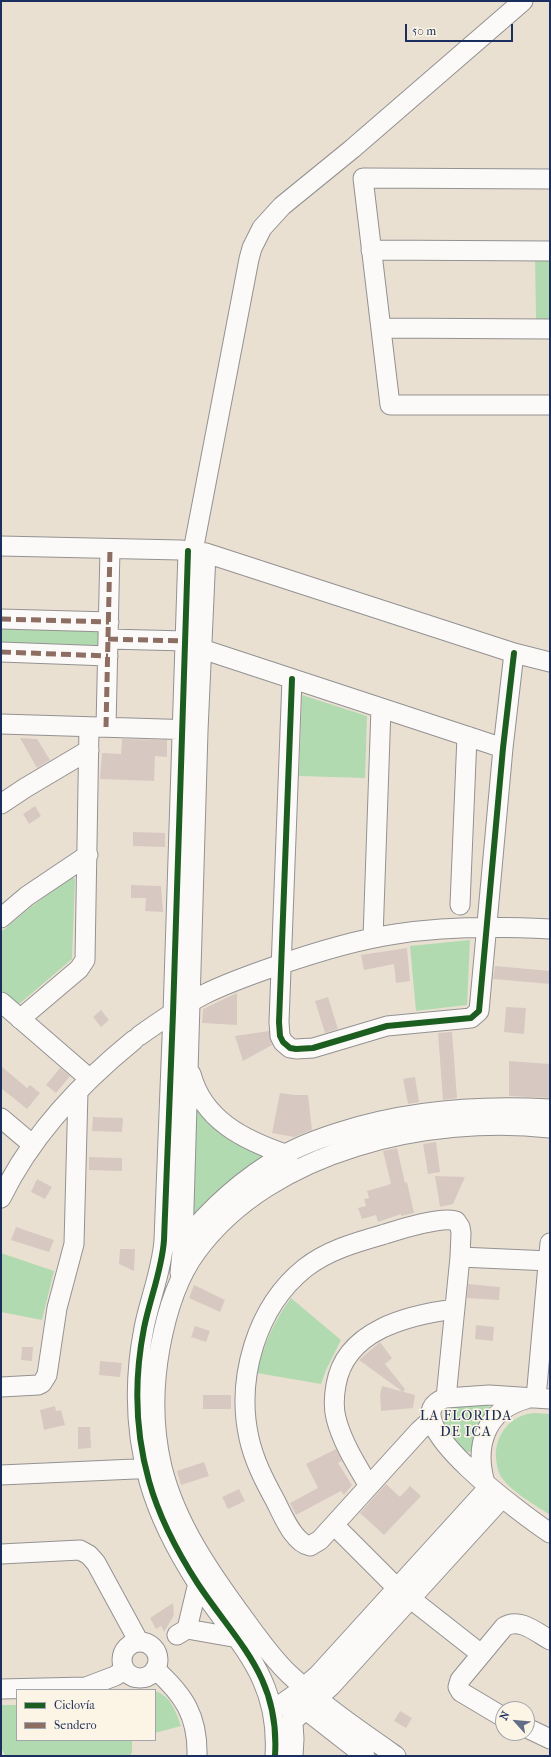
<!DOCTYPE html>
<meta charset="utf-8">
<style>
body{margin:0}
#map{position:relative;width:551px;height:1757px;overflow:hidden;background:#eae0d2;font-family:"IM FELL French Canon",serif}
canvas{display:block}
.frame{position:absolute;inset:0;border:2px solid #1b2f5e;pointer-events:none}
.legend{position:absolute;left:16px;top:1689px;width:140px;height:52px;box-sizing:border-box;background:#fcf5e5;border:1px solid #a2a6af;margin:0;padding:5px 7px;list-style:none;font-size:12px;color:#1b2f5e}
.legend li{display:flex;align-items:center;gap:8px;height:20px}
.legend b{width:20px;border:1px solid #a2a6af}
.north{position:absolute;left:495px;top:1701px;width:40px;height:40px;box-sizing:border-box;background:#fcf5e5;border:1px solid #a2a6af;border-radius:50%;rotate:297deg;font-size:11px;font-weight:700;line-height:16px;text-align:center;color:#1b2f5e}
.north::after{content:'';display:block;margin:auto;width:14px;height:18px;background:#636d87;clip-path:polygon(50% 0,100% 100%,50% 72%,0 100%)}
.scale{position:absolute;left:405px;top:24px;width:108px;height:18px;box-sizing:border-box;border:2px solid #1b2f5e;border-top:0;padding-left:5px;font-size:12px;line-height:14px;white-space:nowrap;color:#1b2f5e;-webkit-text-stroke:3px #fcf5e5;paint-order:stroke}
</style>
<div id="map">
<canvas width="551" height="1757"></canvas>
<div class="frame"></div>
<ul class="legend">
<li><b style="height:5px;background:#1b5e20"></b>Ciclovía</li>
<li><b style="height:5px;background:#8d6e63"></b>Sendero</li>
</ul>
<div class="north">N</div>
<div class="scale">50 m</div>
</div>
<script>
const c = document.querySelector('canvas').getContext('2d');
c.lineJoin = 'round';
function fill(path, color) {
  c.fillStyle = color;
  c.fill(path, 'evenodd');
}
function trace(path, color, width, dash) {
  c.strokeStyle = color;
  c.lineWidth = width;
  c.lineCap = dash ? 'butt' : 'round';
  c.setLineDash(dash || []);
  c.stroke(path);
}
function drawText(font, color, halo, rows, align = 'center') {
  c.font = font + ' "IM FELL French Canon",serif';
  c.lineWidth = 3;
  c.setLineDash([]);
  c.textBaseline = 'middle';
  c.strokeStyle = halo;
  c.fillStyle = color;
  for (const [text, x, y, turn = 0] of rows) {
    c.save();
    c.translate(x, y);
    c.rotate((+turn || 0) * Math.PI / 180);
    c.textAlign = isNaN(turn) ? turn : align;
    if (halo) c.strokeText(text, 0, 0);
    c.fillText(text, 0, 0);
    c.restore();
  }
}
fill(new Path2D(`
 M535,255h15v64h-14z
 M1,624l98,6v16l-98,1z
 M302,695l65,21 -2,62 -66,-2z
 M72,877l3,2 -3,80 -54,46 -17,-14v-59l31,-26z
 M470,940l-3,65 -51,6 -6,-65z
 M196,1108c18,25 40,38 70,47l-74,65z
 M1,1253l53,18 -12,49 -41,-8z
 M291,1298l50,42 -15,30 -5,14 -64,-11c7,-28 16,-51 34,-75z
 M488,1404l3,6 -18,39 -3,3c-7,0 -10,-6 -15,-11 -10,-12 -19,-23 -2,-34z
 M535,1413l15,1v101c-16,-11 -37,-22 -49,-38 -3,-5 -4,-12 -5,-18 -2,-24 15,-45 39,-46z
 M155,1691c16,5 21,21 26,35l-26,7z
 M1,1705h16v35h115v12l-2,4h-125l-4,-9z`), '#b2dab0');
fill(new Path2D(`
 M20,738l17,1 13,21 -13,8z
 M122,739l45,1v17l-12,-1 -1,25 -54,-2 2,-26 19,1z
 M35,806l6,10 -12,8 -6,-10z
 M133,832l32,1v14l-32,-1z
 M131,885l30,1 2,26 -18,-1 1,-13h-15z
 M407,948l3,33 -14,2 -2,-19 -30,6 -3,-15z
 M495,966l55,5v13l-57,-5z
 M237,993v32l-35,-2 1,-14z
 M328,997l10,32 -13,4 -10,-32z
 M506,1007l20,1 -2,26 -20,-2z
 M101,1010l8,10 -8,7 -8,-10z
 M269,1031l3,14 -29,16 -8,-25z
 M452,1032l5,66 -14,2 -5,-67z
 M509,1061l41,3v34l-41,-2z
 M1,1066l26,22 3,-3 10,8 -13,16 -26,-21z
 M60,1068l10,8 -14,17 -10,-8z
 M415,1077l4,25 -11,2 -5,-25z
 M280,1093l15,2h13l4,35 -18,7 -22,-4z
 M93,1117l30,1 -1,14 -30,-1z
 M436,1142l4,30 -12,2 -5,-30z
 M397,1148l8,35 2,-1 7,31 -13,3v-2l-23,8 -2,-7 -14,4 -4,-11 8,-2 -2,-7 5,-1 -2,-7 24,-7 -8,-33z
 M89,1157l33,1v13l-33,-1z
 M435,1176l30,1 -12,27 -13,3z
 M37,1179l15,8 -7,12 -14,-7z
 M16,1227l38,13 -5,12 -38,-12z
 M120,1249h15l-1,22 -15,-7z
 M468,1284l32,3 -1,13 -32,-2z
 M194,1285l31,15 -5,12 -31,-14z
 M476,1325l18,2 -1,14 -18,-2z
 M195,1326l15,5 -4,11 -15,-5z
 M380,1342l12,16 -7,6 20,25 -2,3 -44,-32z
 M22,1347h11l-1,14 -11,-1z
 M100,1361l22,2 -2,14 -21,-2z
 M382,1386l33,9 -2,13 -32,3 -1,-16z
 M203,1395h28v14h-28z
 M55,1406l1,5 5,-1 4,15 -21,5 -4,-20z
 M78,1427h12l1,21 -13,1z
 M336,1449l6,12 -4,2 14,22 -8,10 -3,-4 -45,24 -6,-12 28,-15 -12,-24z
 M204,1462l5,14 -28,9 -4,-14z
 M386,1484l14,13 10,-11 11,10 -37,39 -24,-22z
 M239,1489l6,12 -17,8 -6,-12z
 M173,1603l1,12 -10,17 -3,-6 -5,3 -6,-11z
 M400,1711l12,7 -6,10 -12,-7z`), '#d7c9c1');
const minor = new Path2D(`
 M550,179l-187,-1 27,227h160
 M371,250l179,1
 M381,328l169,1
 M1,546l179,4 26,3 308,100 36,9
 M188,551l-15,462 -9,227c-2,30 -14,58 -20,88 -10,51 -9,103 5,153 10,36 29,72 49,103 40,60 82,93 77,172
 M193,551l56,-292 3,-11 10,-20 20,-22 70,-57 171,-148
 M1,619l108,3
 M108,639l78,2 16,8 301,99
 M1,652l107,4
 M292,679l-13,343 1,14 3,6 7,6 6,1 17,-1 74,-22 84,-8 8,-7 24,-263 11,-95
 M1,724l194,6
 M106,727l4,-178
 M1,804l24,-16 64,-38
 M460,905l7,-169
 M1,918l26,-22 61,-41
 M373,938l8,-230
 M1,1002l89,77
 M20,1019l59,-50 6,-9 4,-233
 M139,1036c21,-15 43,-30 66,-42 22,-11 45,-19 68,-27 40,-14 81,-27 123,-33 50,-8 103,-8 154,-5
 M191,1074c12,46 53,66 94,80l3,7
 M1,1118l32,27
 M1,1198c30,-62 80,-115 133,-158
 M180,1246c29,-37 63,-68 104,-91 17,-10 37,-17 56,-23 69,-22 138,-27 210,-23
 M460,1257l90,4
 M180,1273l3,-31 15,-511 8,-178
 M1,1387l37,-2 4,-2 5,-8 10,-67 17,-64 4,-153
 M536,1398l14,-155
 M550,1399l-61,-4 -43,3c-62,18 86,123 104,135
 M431,1420l-12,11 -99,109 -10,6c-16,-3 -27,-30 -34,-44 -11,-20 -22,-41 -27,-64 -13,-59 7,-131 56,-170 23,-18 52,-26 80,-34 15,-5 58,-18 71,-13l4,6 1,6 -1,24 -14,141
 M1,1475l156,-7
 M485,1483c-11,-38 1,-73 41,-84
 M369,1486c-13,-22 -27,-44 -33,-68 -3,-12 -2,-22 0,-33 9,-55 72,-70 119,-76
 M334,1525l63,63 84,66
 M1,1554l79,-4 9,5 7,8 43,79
 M187,1629l11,-46 6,-4
 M177,1635l10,-6 51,9
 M122 1660a18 18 0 1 1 36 0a18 18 0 1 1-36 0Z
 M155,1669c29,26 43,47 42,87
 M1,1689l85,-2 29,-11 9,-6
 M297,1703l68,53
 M273,1710l24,-17 21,-18 171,-188
 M292,1710l2,29 -1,17
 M503,1717l-42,-25 -3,-5 2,-7 44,-53c15,-10 32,5 46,13
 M293,1721l38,-35 171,-188
 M527,1728l23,11
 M396,1756c-36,-25 -74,-51 -107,-82 -17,-16 -30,-35 -44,-54 -34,-46 -69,-96 -83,-153 -9,-38 -9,-80 -2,-119 6,-33 16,-69 37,-97 75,-102 233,-136 353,-123`);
trace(minor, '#939192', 21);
trace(minor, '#fcfaf8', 19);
trace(new Path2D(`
 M1,619l108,3
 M108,639l78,2
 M1,652l107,4
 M106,727l4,-178`), '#8d6e63', 5, [10, 5]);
trace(new Path2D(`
 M188,551l-15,462 -9,227c-2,30 -14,58 -20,88 -10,51 -9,103 5,153 10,36 29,72 49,103 40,60 82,93 77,172
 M292,679l-13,343 1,14 3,6 7,6 6,1 17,-1 74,-22 84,-8 8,-7 24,-263 11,-95`), '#1b5e20', 6);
c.letterSpacing = '1px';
drawText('14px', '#1b2f5e', '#fcf5e5', [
 ["LA FLORIDA",466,1417],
 ["DE ICA",466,1433]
]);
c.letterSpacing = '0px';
</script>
